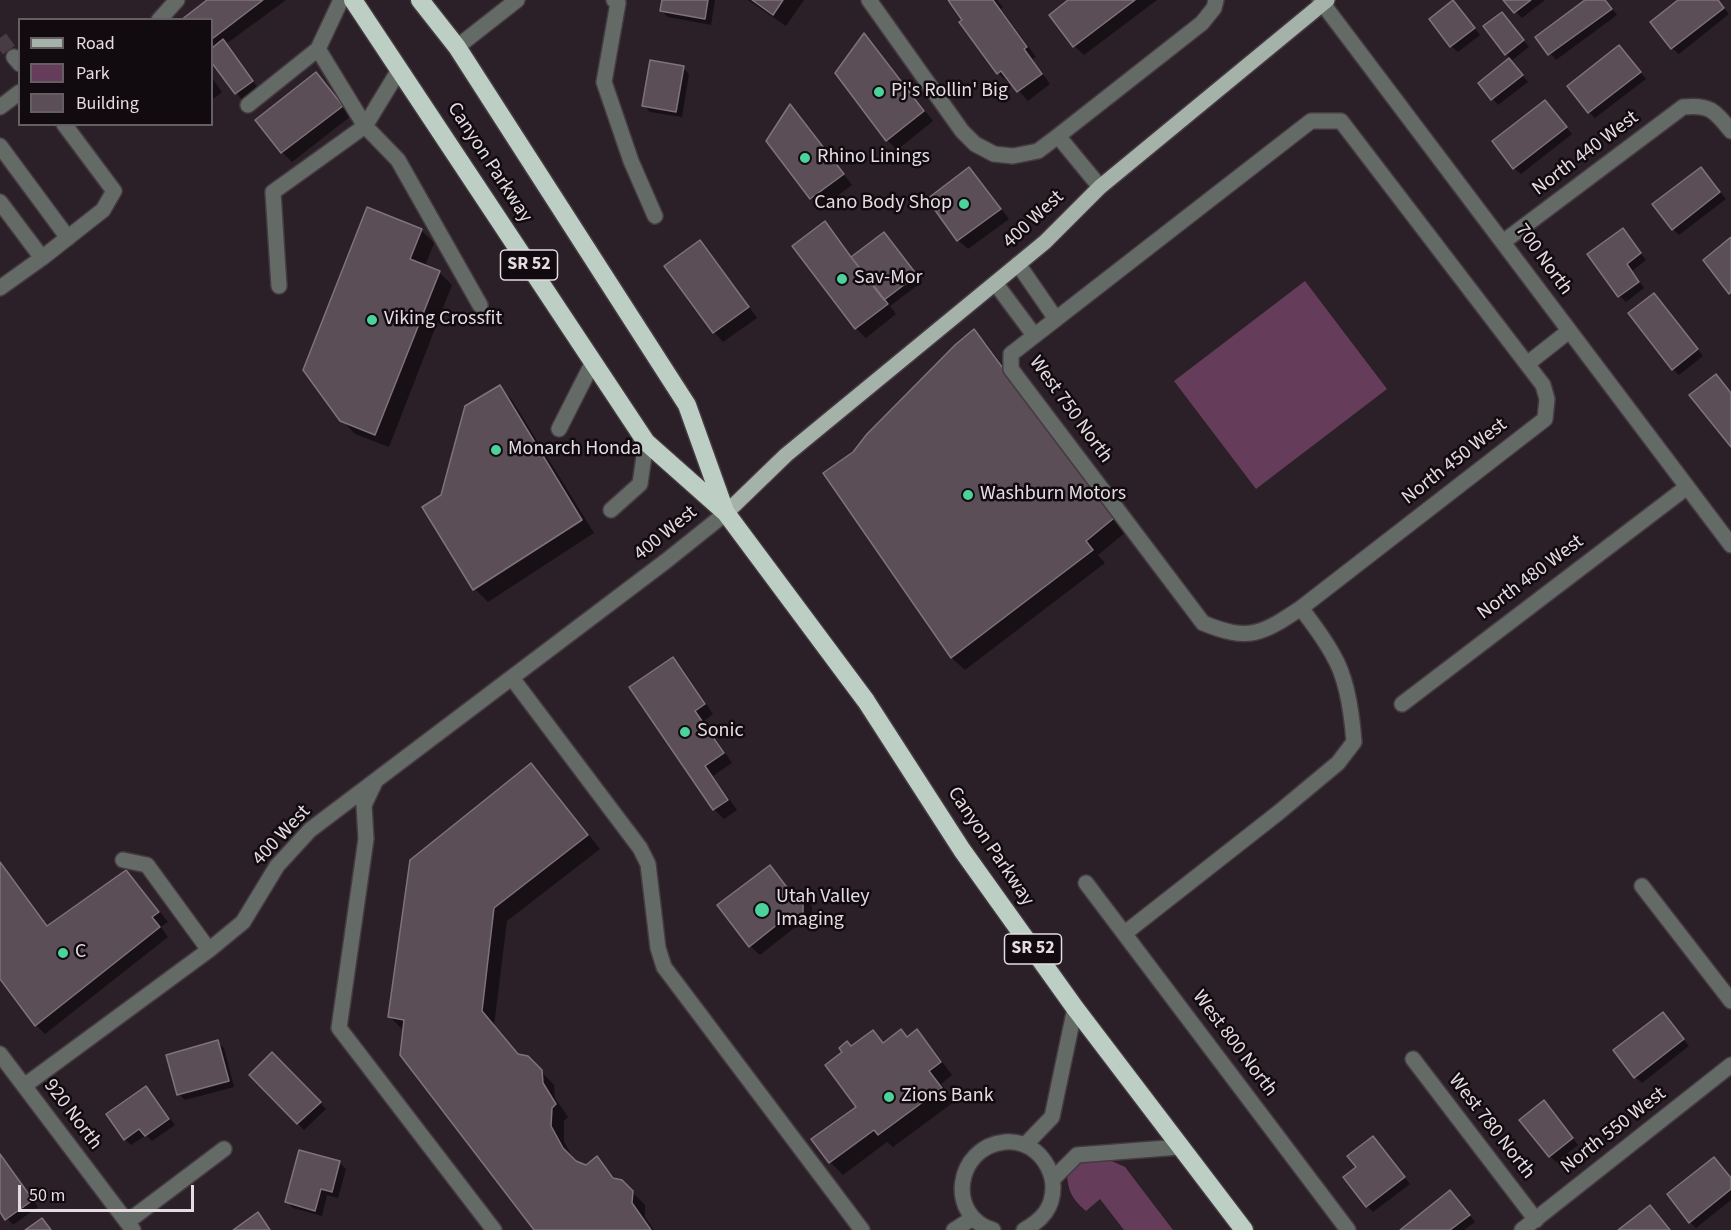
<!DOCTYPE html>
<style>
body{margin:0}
#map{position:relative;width:1731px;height:1230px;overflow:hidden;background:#2b2028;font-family:"Source Sans 3",sans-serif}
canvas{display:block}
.legend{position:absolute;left:18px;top:18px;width:195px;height:108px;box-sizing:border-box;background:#110b0f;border:2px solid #655f63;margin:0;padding:8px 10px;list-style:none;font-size:18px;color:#e4dce1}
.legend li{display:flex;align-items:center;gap:12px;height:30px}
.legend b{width:30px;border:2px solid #655f63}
.scale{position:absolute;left:18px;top:1185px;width:176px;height:27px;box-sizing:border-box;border:3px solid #e4dce1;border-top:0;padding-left:8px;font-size:18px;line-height:21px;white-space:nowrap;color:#e4dce1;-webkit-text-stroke:4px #110b0f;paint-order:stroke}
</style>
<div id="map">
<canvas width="1731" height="1230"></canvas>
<ul class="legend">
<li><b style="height:8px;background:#a4b2aa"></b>Road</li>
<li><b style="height:16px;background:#653d5b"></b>Park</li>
<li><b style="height:16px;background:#5b4e57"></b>Building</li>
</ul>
<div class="scale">50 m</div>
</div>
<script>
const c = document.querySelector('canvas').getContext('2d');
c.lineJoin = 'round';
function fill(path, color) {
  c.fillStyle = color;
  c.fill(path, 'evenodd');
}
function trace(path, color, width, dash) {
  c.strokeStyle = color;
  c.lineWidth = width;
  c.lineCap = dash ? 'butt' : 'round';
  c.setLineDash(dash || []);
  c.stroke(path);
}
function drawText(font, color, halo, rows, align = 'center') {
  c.font = font + ' "Source Sans 3",sans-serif';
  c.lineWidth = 5;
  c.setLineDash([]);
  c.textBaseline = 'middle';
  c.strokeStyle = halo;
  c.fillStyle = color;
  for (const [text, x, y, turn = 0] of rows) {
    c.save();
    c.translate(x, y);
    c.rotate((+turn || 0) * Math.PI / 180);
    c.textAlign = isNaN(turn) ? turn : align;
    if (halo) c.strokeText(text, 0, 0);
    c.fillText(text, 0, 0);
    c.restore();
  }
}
fill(new Path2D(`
 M1305,281l82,108 -131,100 -82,-108z
 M1105,1158l20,9 48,63h-49l-24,-31 -14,12c-14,-12 -18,-20 -19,-37l14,-13z`), '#653d5b');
fill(new Path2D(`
 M209,0h77l-60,44 32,44 -16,12 -30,-40v-40z
 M663,0h52l-4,25 -43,-8 -7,-6z
 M748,0h56l-18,26z
 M946,0h51l6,7 -2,2 35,48 -4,2 18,25 -22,17 -18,-20 -2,1 -10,-9 -45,-68 -1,1z
 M1071,0h86l-73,55 -10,-9z
 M1505,0h40l-23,18z
 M1588,0h17l12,15 -61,45 -19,-22z
 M1681,0h37l11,14 -50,40 -7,-6z
 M1459,8l21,27 -22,17 -7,-6z
 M1502,14l27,33 -18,14 17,21 -30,23 -18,-22 31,-24 -5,-5z
 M864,36l10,9 59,76 -36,29 -10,-10 -51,-67z
 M1626,53l20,26 -51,39 -6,-6z
 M683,68l6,6 -7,43 -32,-5 -6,-7z
 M316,74l10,10 25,32 -59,46 -10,-10 -25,-32z
 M212,78l10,14 -10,8z
 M791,106l9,10 52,69 -31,23 -10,-10 -43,-57z
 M1551,108l21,26 -51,40 -7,-6z
 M969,169l10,10 30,40 -41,30 -10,-9z
 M1701,169l25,30 -47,36 -6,-6z
 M825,223l10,10 17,25 38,-18 32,42 -32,24 6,8 -30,24 -10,-10z
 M421,230l13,13 -9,23 14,6 13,13 -63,162 -34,-13 -13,-14z
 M1623,230l23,30 -14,11 12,17 -18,14 -6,-6z
 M700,242l9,9 48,67 -34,24 -9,-10z
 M1660,301l43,55 -24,19 -6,-6z
 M974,331l13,13 139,188 -28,23 7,8 -140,107 -13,-12 -127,-185 29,-20z
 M499,387l13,13 82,133 -106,69 -13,-13 -51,-82 18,-12z
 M672,659l10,9 31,46 -9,7 28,42 -19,13 24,34 -13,9 -10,-10 -83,-122z
 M531,765l13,13 56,71 -93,72 -13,105 26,30 7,1 27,28 1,13 13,19 -4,4v20l10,20 12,6 11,-9 20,22 4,1 24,24v12l9,13h-118l-133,-200 -13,-13z
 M0,861l49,66 77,-55 10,10 32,40 -7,5 7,10 -123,97 -9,-9 -36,-48z
 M770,867l10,10 14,19 9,1 9,9v18l-14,1 -38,30 -10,-9z
 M1663,1014l26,32 -47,37 -7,-6z
 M901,1031l7,7 8,-7 13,13 23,31 -11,9 13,18 -61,45 -6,-5 -44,33 -13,-13 28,-55 -6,-59 21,-16 12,12z
 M217,1042l7,6 10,39 -49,13 -6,-6z
 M272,1054l54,55 -22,21 -53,-55z
 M146,1088l29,37 -23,16 -6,-6 -15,10 -6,-6z
 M1550,1108l28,37 -22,17 -6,-6z
 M1379,1145l31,39 -37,28 -6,-6 -9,-39z
 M0,1153l38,54 -25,18 -13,-15z
 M340,1163l6,6 -8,29 -11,-3 -5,21 -29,-8 -6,-6z
 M1731,1178v22l-35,28 -6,-6z
 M1456,1198l19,24 -11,8h-62z`), '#0007');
const building = new Path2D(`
 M207,0h56l-51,39v-19h-31z
 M662,0h46l-3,19 -45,-8z
 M752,0h31l-10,15z
 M948,0h45l34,47 -3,2 18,25 -25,18 -16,-21 -4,3 -38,-52 3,-2z
 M1068,0h67l-62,47 -24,-32z
 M1453,0l22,28 -25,19 -21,-28z
 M1503,0h28l-17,13z
 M1585,0h20l7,9 -64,46 -13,-18z
 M1678,0h40l6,8 -53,41 -21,-27z
 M1502,12l22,28 -19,15 -22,-29z
 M864,33l60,78 -38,30 -51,-68z
 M223,39l30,42 -18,13 -23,-31v-15z
 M1619,45l22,27 -53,41 -21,-27z
 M1509,58l14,17 -32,25 -13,-17z
 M650,60l34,6 -8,46 -34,-6z
 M316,72l27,34 -62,47 -26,-33z
 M1545,100l22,27 -54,42 -21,-28z
 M790,104l54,70 -34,25 -44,-58z
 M969,167l32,42 -44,32 -30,-42z
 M1701,167l19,25 -48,38 -20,-26z
 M367,207l55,22 -12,30 30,12 -65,164 -35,-14 -37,-51z
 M825,221l26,36 37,47 -33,25 -63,-83z
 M1623,228l18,25 -14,11 12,18 -21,15 -31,-43z
 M884,232l33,43 -33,25 -33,-43z
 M1731,237v55l-2,2 -26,-34z
 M700,240l49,67 -36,26 -49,-67z
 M1654,293l44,56 -26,21 -44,-57z
 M974,329l140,189 -28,23 7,9 -142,108 -128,-185 30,-21 14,-18 88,-89z
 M1716,374l15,19v54l-42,-52z
 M500,385l82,135 -109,70 -51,-83 19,-12 24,-89z
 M673,657l32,47 -10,7 29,42 -19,13 23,34 -15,10 -84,-123z
 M531,763l57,72 -94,73 -12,103 36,43 10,2 14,14 1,13 13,21 -4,4 -1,18 12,22 13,13 10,4 11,-9 16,22 9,2 11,11 -1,12 19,27h-117l-134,-175 4,-35 -16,-3 22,-157z
 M0,862l47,64 79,-56 33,42 -7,5 8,10 -125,99 -35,-47z
 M770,865l22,29 11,1v20l-15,1 -39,31 -32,-42z
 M1663,1012l21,27 -50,39 -21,-28z
 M901,1029l6,8 10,-8 24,33 -12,9 13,17 -64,47 -4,-5 -45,33 -18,-24 45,-32 -31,-42 17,-13 -3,-4 8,-7 4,5 22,-16 10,13z
 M218,1040l11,41 -52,14 -11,-40z
 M272,1052l49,50 -24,22 -48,-49z
 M146,1086l23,33 -24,17 -6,-7 -15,11 -18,-26z
 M1544,1100l29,38 -24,19 -30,-37z
 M1373,1136l32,41 -39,30 -23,-30 13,-10 -9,-11z
 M299,1150l41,11 -8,31 -11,-3 -6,22 -30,-9z
 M0,1154l33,46 -28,20 -5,-8z
 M1714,1157l17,21v11l-42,34 -22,-29z
 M1450,1190l20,25 -20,15h-50z
 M1650,1205l20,25h-52z
 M258,1212l12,18h-37z
 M42,1218l9,12h-26z`);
fill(building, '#5b4e57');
trace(building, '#80727c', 1.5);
trace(new Path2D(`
 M0,38l14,19`), '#473c44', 15, [15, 8]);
const minor = new Path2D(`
 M614,0l4,3 -14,79 27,79 24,55
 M869,0l93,131 13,13 19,10 19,2 25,-5 20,-15 144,-113 12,-15 2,-8
 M1320,0l411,545
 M159,20l18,-20
 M457,47l60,-47
 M318,49l23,-49
 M14,57l6,7
 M248,105l70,-56 47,77 33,34 82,145
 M0,107l20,-15
 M1311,121h30l202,264 4,14 -2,20 -244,189c-39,26 -52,34 -98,15l-192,-254v-15z
 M1058,136l42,51
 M0,146l68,92
 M0,202l42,56 -42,30
 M1503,242l180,-135c27,-3 32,4 48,24
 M42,258l61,-48 11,-19 -50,-67
 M1018,264l38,55
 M996,284l38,51
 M279,286l-6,-94 92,-66 34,-56
 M1527,364l42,-33
 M559,429l34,-67
 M611,510l29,-26 6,-42
 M512,678l128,170 8,16 10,84 6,19 198,263
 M1402,704l285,-217
 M375,782l-11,23 2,34 -27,189 155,202
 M123,860l24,5 62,85
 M1086,883l262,347
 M1642,886l89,115
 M1125,933l153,-120 60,-50 16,-21c-2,-27 -7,-64 -21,-87 -9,-17 -21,-32 -32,-47
 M0,1054l133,176
 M1413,1059l123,161
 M24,1086l185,-136 34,-28 34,-56 33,-36 356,-269 60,-48
 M1026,1144l26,-27 23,-109
 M1053,1179l24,-24 103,-8
 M127,1222l97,-73
 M954,1230l19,-12
 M993,1230c-47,-14 -38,-83 12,-88 12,-1 21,2 30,9 10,8 18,22 18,36 0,21 -11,33 -29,43
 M1522,1230l209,-165`);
const major = new Path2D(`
 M726,513l60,-58 259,-213 55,-55 227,-187`);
const highway = new Path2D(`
 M353,0l293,442 80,71 140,188 96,149 113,158 169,222
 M420,0l37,47 230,358 38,106`);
trace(minor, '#453a42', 18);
trace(major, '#453a42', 18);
trace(highway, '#453a42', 21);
trace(minor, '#646b67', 15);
trace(major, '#a4b2aa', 15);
trace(highway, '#bdcfc5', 18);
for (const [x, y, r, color] of [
 [879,92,6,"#4cd39b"],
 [805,158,6,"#4cd39b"],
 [964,204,6,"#4cd39b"],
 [842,279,6,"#4cd39b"],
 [372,320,6,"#4cd39b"],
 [496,450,6,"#4cd39b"],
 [968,495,6,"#4cd39b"],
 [685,732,6,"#4cd39b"],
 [762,910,8,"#4cd39b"],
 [63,953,6,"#4cd39b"],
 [889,1097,6,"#4cd39b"]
]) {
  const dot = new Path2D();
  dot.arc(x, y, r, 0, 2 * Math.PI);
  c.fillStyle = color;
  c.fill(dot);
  trace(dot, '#110b0f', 2);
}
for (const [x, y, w] of [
 [529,265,57],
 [1033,949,57]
]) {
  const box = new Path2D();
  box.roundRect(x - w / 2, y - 15, w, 30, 4.5);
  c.fillStyle = '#110b0f';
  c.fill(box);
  trace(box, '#e4dce1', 1.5);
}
drawText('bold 18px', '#e4dce1', null, [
 ["SR 52",529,265],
 ["SR 52",1033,949]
]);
drawText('20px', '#e4dce1', '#110b0f', [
 ["Pj's Rollin' Big",891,92],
 ["Rhino Linings",817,158],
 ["Cano Body Shop",952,204,"right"],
 ["Sav-Mor",854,279],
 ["Viking Crossfit",384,320],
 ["Monarch Honda",508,450],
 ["Washburn Motors",980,495],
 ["Sonic",697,732],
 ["Utah Valley",776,898],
 ["Imaging",776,921],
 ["C",75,953],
 ["Zions Bank",901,1097]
], 'left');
drawText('20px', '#e4dce1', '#110b0f', [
 ["North 440 West",1586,154,-37],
 ["Canyon Parkway",489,163,57],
 ["400 West",1034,220,-43],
 ["700 North",1543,260,54],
 ["West 750 North",1070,410,54],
 ["North 450 West",1455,462,-38],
 ["400 West",666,534,-39],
 ["North 480 West",1531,578,-37],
 ["400 West",282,836,-47],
 ["Canyon Parkway",990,847,56],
 ["West 800 North",1234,1044,53],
 ["920 North",72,1115,53],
 ["West 780 North",1491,1127,52],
 ["North 550 West",1614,1131,-38]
]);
</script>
